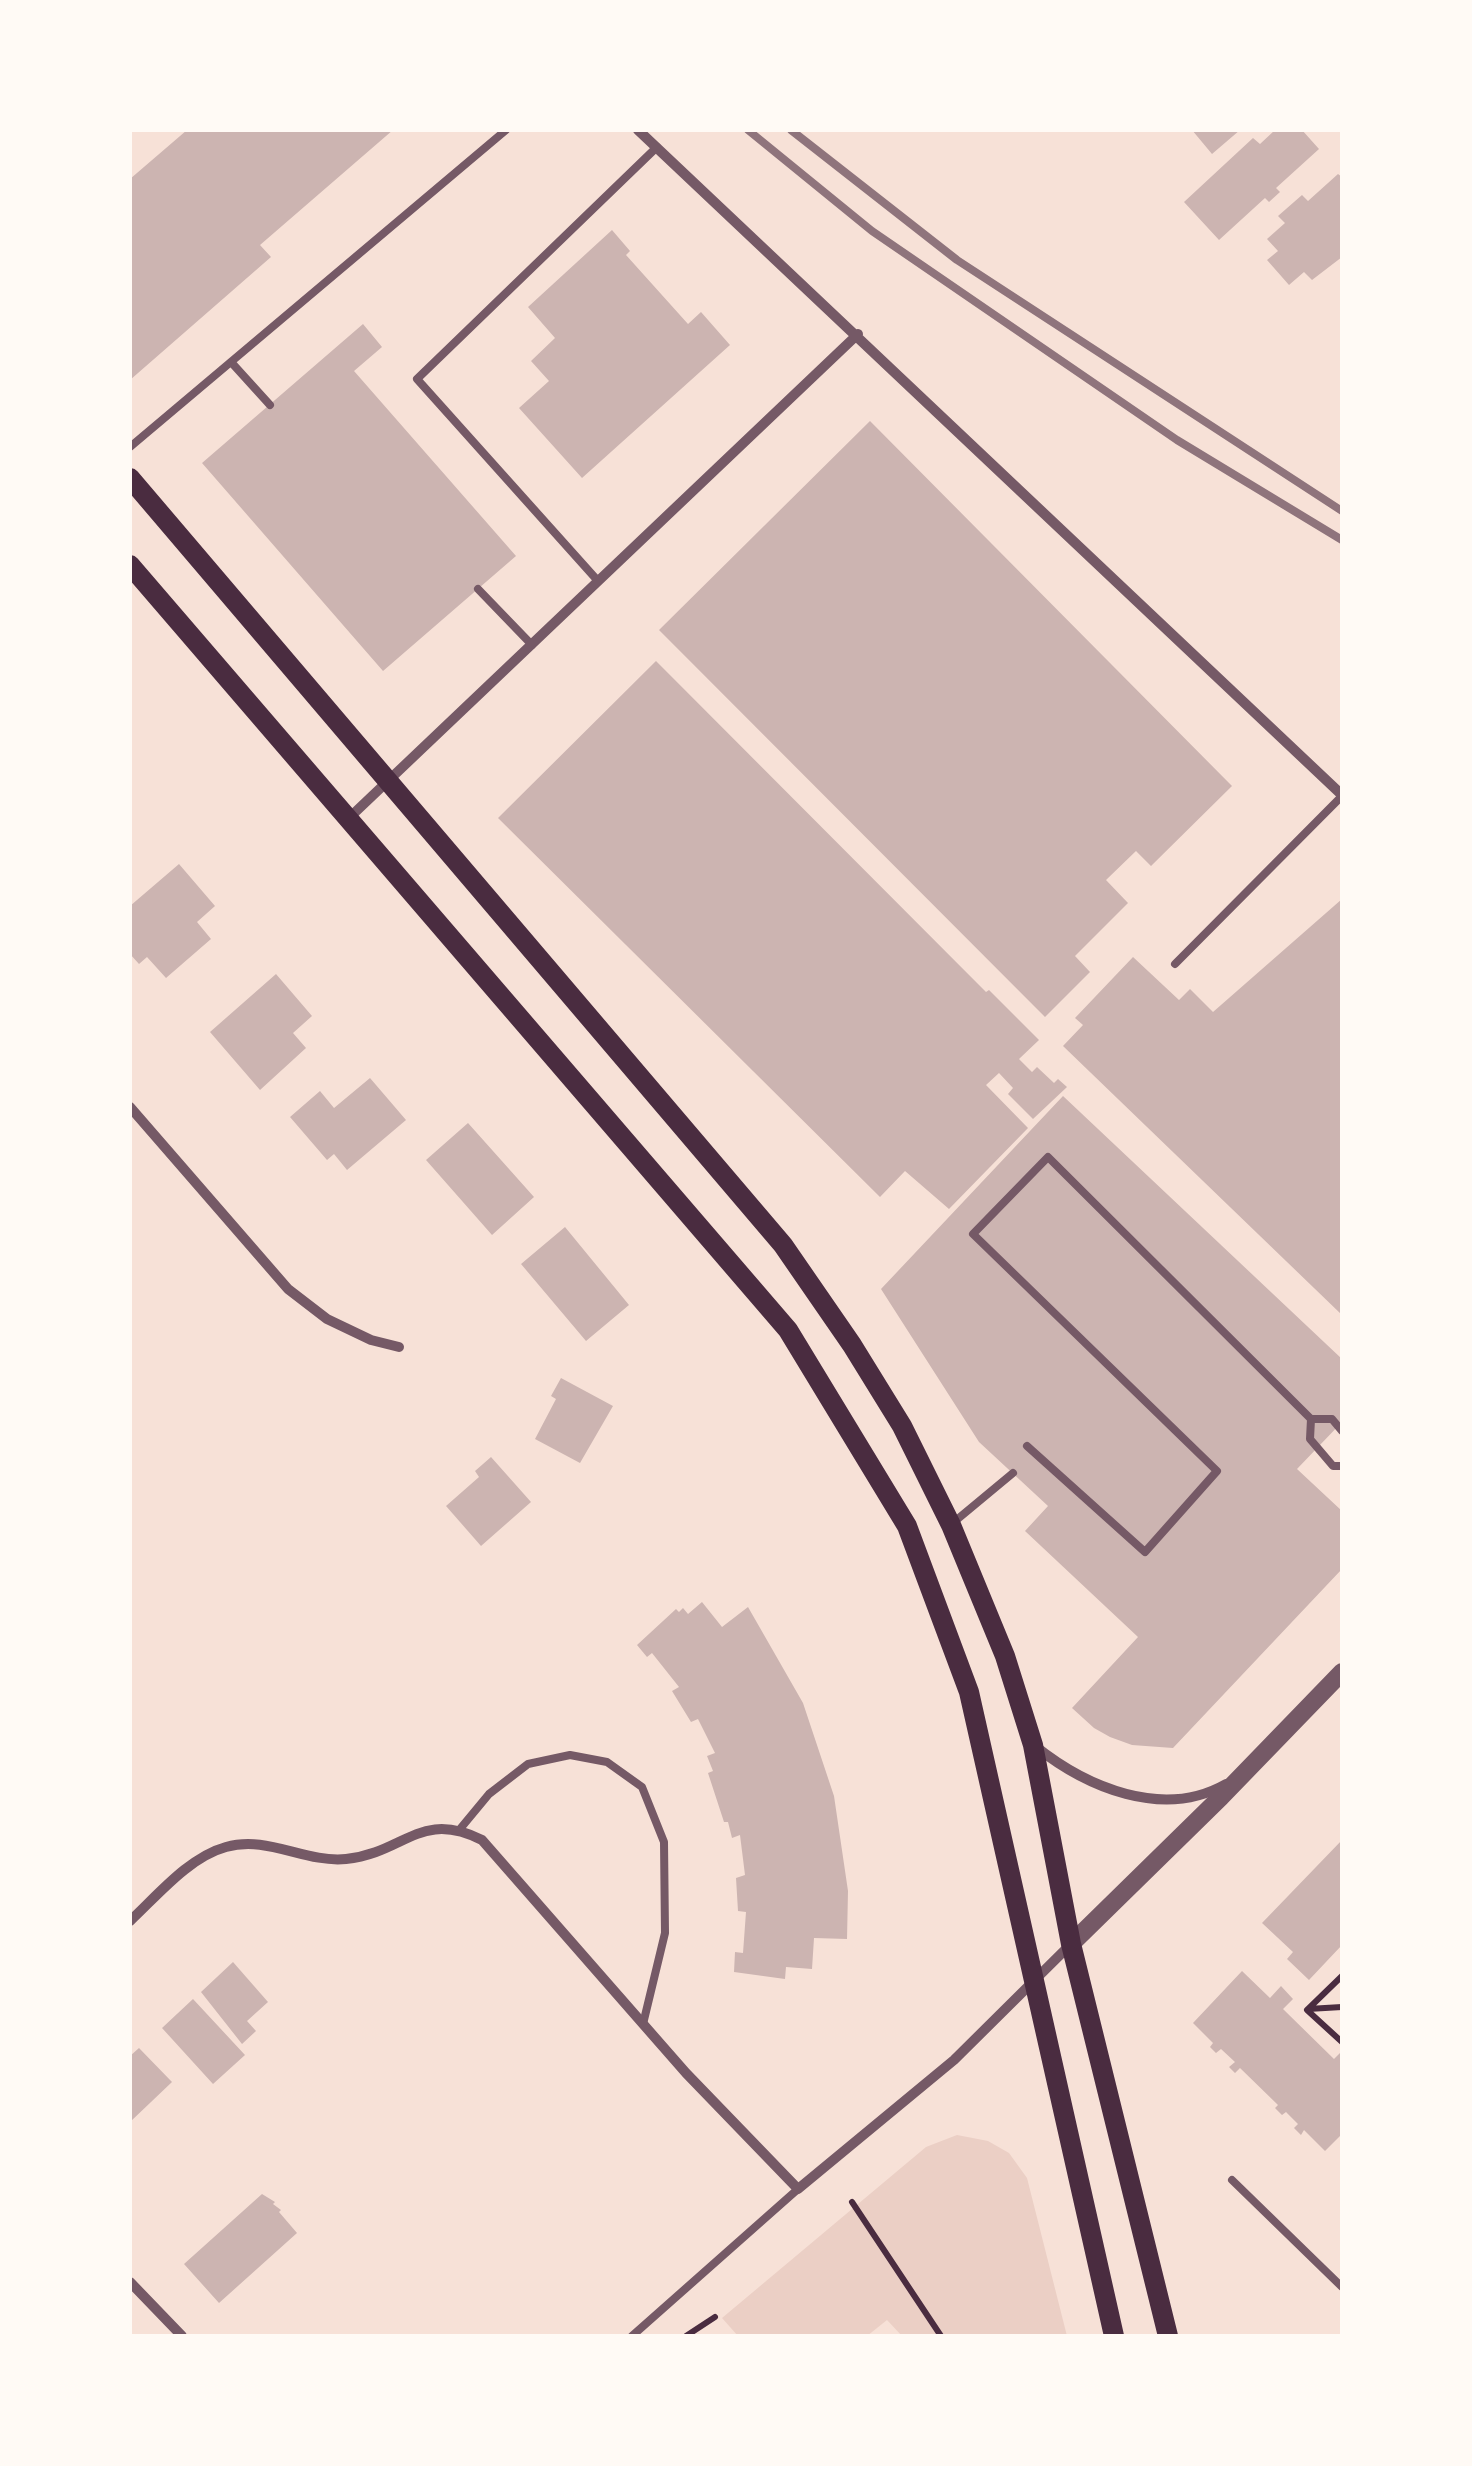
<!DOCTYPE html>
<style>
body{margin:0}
#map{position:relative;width:1472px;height:2466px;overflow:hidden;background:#f7e1d7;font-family:Rubik,sans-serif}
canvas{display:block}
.frame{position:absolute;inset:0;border:132px solid #fffaf5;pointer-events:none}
</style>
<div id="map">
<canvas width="1472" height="2466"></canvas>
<div class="frame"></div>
</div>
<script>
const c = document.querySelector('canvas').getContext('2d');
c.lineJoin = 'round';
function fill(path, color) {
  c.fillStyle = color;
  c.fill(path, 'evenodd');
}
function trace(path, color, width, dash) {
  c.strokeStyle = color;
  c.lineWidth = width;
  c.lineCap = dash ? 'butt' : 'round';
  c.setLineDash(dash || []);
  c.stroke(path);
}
fill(new Path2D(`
 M957,2135l31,6 21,12 18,25 40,158h-165l-15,-16 -20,16h-129l-16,-18 204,-171z`), '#ebcfc5');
fill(new Path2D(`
 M187,130h206l-133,115 11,12 -141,123v-201z
 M1192,130h48l-28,24z
 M1275,130h27l17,19 -43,39 4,4 -11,10 -4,-4 -46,42 -35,-38 69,-64 7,6z
 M1338,174l4,3v80l-30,23 -8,-8 -15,13 -22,-25 11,-9 -11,-12 18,-16 -7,-7 24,-21 6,6z
 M612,230l18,21 -4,4 62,69 13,-12 29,33 -148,133 -63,-70 30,-27 -18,-20 24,-23 -27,-31z
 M363,324l19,23 -28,24 162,185 -133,115 -181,-208z
 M870,421l362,365 -81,80 -15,-15 -30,29 22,23 -53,53 15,16 -45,45 -386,-387z
 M656,661l330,331 3,-2 50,50 -20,19 13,13 5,-5 17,16 4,-4 9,8 -34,32 -25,-25 5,-6 -14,-15 -13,12 42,43 -79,81 -44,-38 -25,26 -382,-379z
 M179,864l36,42 -18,16 14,17 -45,39 -19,-21 -8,7 -9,-10v-48z
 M1342,899v416l-279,-269 20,-21 -8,-7 58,-61 46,43 11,-11 23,23z
 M276,974l36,42 -19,17 13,15 -46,42 -50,-58z
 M370,1078l36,42 -59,50 -13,-16 -7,6 -37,-43 30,-26 14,17z
 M1063,1096l279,263v63l-45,47 45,42v58l-169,179 -41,-3 -22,-8 -16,-9 -22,-20 66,-71 -113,-106 23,-25 -69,-64 -98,-153z
 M468,1123l66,74 -42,38 -66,-75z
 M565,1227l64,78 -43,36 -65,-77z
 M561,1378l52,28 -33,57 -45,-24 21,-40 -5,-3z
 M491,1457l40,45 -50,44 -35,-40 33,-29 -4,-6z
 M702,1602l20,25 26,-20 55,96 31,93 14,95 -1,48 -33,-1 -2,31 -26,-2 -1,12 -51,-7 1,-20 8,1 3,-41 -8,-1 -2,-33 9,-3 -5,-40 -8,3 -4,-16h-4l-16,-49 5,-2 -6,-15 8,-3 -17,-34 -7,3 -19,-31 7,-4 -27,-34 -5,4 -10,-12 39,-36 3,3 4,-4 5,6z
 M1342,1840v105l-33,35 -22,-21 6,-7 -31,-29z
 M233,1962l35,40 -21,19 9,10 -14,13 -41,-52z
 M1242,1971l28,27 11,-12 12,13 -10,10 51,50 8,-8v83l-17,17 -21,-21 -3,5 -7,-7 4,-4 -12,-12 -4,3 -7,-7 3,-3 -38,-37 -5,5 -6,-6 6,-5 -14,-13 -5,4 -6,-6 3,-4 -20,-20z
 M193,1999l52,56 -32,29 -51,-56z
 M139,2048l33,34 -42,40v-66z
 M262,2194l13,8 -2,2 8,6 -2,2 18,21 -78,70 -35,-39z`), '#ccb4b1');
trace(new Path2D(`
 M1342,1976l-35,34 35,32
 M1308,2009l34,-2
 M852,2202l89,134
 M686,2336l29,-19`), '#4a2c40', 6);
trace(new Path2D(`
 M231,362l39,43
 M130,447l376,-317
 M598,581l-181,-202 240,-232
 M478,589l54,56
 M1175,964l167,-168
 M1311,1419l-1,20 23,27h9
 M1027,1446l118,106 72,-81 -244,-237 75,-77 263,262h21l10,12
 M954,1522l59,-49
 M460,1829l29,-35 39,-30 42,-9 37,7 35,25 22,55 1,91 -22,91
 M1232,2180l110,107
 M632,2336l166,-147`), '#755966', 8);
trace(new Path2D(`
 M638,130l704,665
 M349,818l509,-484
 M130,1107l158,182 39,30 44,21 28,7
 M1035,1746c51,41 128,74 191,38
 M130,1921c27,-25 59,-64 96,-74 42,-12 78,16 120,12 59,-6 74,-50 136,-19l204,233 112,116 156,-129 117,-116
 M130,2282l52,54`), '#755966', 10);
trace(new Path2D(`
 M1071,1944l150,-147 121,-125`), '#755966', 18);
trace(new Path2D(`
 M130,478l653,767 69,100 50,81 49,99 54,131 28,89 38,199 97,392
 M130,565l658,765 119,196 62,166 145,644`), '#4a2c40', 20);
trace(new Path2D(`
 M748,130l124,101 305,209 165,100
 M791,130l166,130 385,251`), '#8f747c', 8);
</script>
